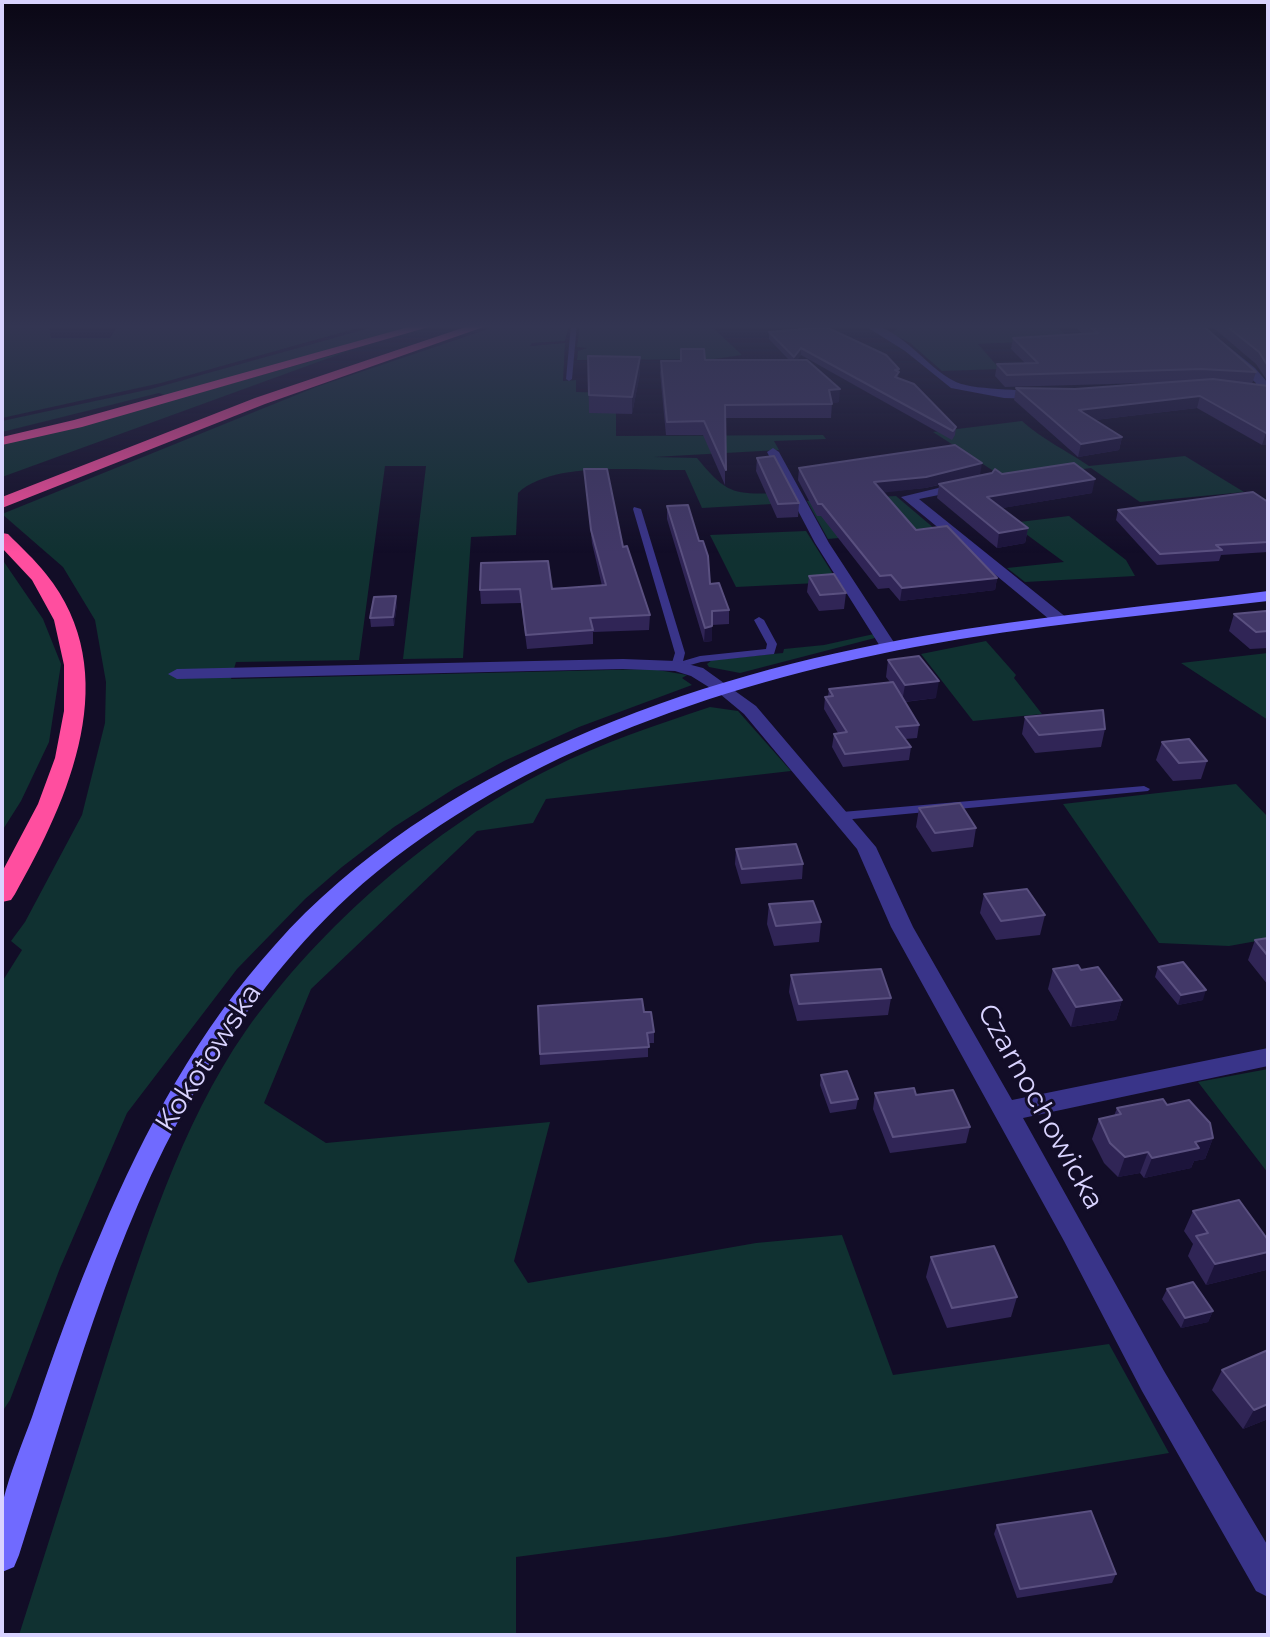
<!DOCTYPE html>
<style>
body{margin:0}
#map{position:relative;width:1270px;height:1637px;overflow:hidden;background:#120d27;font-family:Montserrat,sans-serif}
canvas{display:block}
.frame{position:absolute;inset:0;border:4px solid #d9d3ff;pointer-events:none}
</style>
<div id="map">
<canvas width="1270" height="1637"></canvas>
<div class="frame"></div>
</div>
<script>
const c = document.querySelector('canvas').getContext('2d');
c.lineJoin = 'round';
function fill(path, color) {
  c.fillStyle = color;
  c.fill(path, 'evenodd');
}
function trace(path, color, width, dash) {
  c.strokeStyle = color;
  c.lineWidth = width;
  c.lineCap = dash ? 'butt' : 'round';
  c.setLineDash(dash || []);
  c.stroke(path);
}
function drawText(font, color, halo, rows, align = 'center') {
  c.font = font + ' Montserrat,sans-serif';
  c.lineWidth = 6;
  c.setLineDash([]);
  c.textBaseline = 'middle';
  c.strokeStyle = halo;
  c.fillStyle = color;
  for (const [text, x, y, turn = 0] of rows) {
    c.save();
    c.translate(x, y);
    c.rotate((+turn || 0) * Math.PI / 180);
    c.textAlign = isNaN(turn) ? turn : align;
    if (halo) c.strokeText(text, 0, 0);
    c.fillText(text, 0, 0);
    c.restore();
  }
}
fill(new Path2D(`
 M119,324h253l-211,59 -159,35v-91l47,-1 2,12h59z
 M384,324h36l-253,72 -8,-3 -157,39v-11l149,-32z
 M503,324h66l-4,17 -33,2 -2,3 35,-3 -2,38 13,-1v12l40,1v43l207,-1 3,4 -52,2 5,9 -125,7 43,1c32,39 38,36 88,35l5,10 -88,5 -17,-38c-47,1 -132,-10 -167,23l-2,42 -45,2 -8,121 -60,1 23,-193h-41l-26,194 -123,2 -5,17 421,-10 35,6 -5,3 10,7 -113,42 -75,34 -49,27 -61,39 -52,40 -37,32 -68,70 -110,144 -67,155 -50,132 -8,12v-430l20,-32 -11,-9 14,-19 57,-107 23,-92 1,-41 -11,-62 -32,-53 -61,-53 314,-127z
 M580,324h169l-38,2 31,29 -28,4 -137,1 1,-9 9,-3 -10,-1z
 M905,324h148l19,16 -94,4 22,25 -58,2 -32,-28 -19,-10z
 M351,350l-349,127v-33l67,-15z
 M1022,421c21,19 44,29 67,45l96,-10 59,36 -104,10 -49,-34 -85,11 -73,-47z
 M896,496l39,33 -107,10 -21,-38z
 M1069,516l57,44 9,16 -110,6 -18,-14 57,-6 -53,-39z
 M806,531l32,51 -102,5 -26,-52z
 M2,559l41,60 18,45 -12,78 -28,59 -19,30z
 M874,634l1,4 -135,35 -31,-6 -2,-3 5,-4 71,-7 1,-4 40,-4z
 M986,641l30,34 -2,3 28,36 -69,7 -52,-67z
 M1268,653v67l-87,-57z
 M710,707l28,4 53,60 -245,28 -13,24 -56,8 -166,158 -47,114 62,40 224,-21 -36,139 14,22 228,-40 86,-8 51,140 216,-31 60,109 -502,84 -151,20v78h-497c30,-94 60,-188 89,-281 34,-106 73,-230 137,-322 75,-106 189,-205 305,-263 51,-26 106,-44 160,-62z
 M1236,784l32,33v122l-39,7 -70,-3 -96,-139z
 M1268,1069v104l-70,-91z`), '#103131');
fill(new Path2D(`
 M571,324h6l-5,55 -3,2 -3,-2z
 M634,507l7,2 44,144 -2,8 17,-5 66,-7 1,-5 -13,-24 5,-3 5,3 13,24 -3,10 -73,8 -25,7 -4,-1 -1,-2 4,-13 -42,-144z
 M1144,786l6,3 -2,2 -306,29 -6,-4 6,-4z`), '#393489');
fill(new Path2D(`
 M862,324c39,0 61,42 94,58 22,10 78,5 91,14l-6,3 -37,-1 -53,-10 -46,-37z
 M1191,324h14l-2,2 52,42 13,15 -4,10h-8v-10z
 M773,448l6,4 50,91 68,104 -2,4h-12l-68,-108 -48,-91z
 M963,482l5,1v6l-49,10 148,119v6h-12l-154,-127z
 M623,659l53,2 27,7 53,38 120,141 37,80 99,173 256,-52v18l-245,52 141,253 104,175v51l-12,-6 -114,-200 -78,-150 -173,-314 -34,-78 -113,-135 -24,-20 -29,-18 -16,-5 -52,-2 -446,10 -9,-5 9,-5z`), '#393489');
fill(new Path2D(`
 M1268,591v10c-118,14 -236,24 -353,46 -197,37 -415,112 -566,249 -62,57 -112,125 -155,197 -83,141 -125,307 -175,462l-5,12 -12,5c0,-22 -2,-49 1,-71 7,-28 19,-57 29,-84 21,-62 43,-124 69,-184 44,-104 98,-204 174,-288 158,-178 419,-270 648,-309 114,-20 230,-30 345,-45z`), '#706aff');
fill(new Path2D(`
 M419,324h20l-357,103 -80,18v-8l72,-17z
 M474,324h18l-227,80 -263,104v-11l253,-99z
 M2,533l6,1c13,13 27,26 38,40 80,99 23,225 -31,320l-4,6 -9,2v-30l36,-68 17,-46 9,-47v-46l-10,-45 -22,-40 -30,-32z`), '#ff4e9f');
fill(new Path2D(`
 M1071,324h130l55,48 -4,12 16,2v58l-6,1 -65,-37 -102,12 27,17 -3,13 -41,7 -64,-57 2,-12 59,1 105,-7 -175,5 -10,-11 2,-12 28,-1 -14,-14 2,-11 70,-4z
 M1209,324h59v58l-12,-18z
 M769,332l130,37 -1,9 58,49 -1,8 -3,5 -151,-85 -4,5 42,42 -7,1 -1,15h-106v67l-22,-50h-37l-6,-62 1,-12 128,-1 -20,-21z
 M588,356l52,1v16l-8,41 -43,-1z
 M757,458l42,45 -1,14 -21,1 -21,-47z
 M799,468l181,7 22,-1 90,19 -90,15 26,20 -3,15 -28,5 -60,-50 2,-13 -14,3 -42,4 33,38 81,48 -2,12 -95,11 -11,-13 -11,1 -57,-73h-4l-19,-36z
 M584,469l39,78 27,68 -1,15 -56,2v12l-66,5 -6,-46 -40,1 -1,-14 122,-4 -10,-43z
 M1268,502v50l-47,3 -2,6 -62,4 -41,-45 2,-10z
 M667,506l43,78 19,26v14l-17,1v16l-8,1 -37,-123z
 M809,576l37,17 -2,16 -25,2 -12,-19z
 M397,604l-3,22 -23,1 -1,-9z
 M1268,613v35l-18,1 -21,-18 5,-17z
 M888,660l48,38 -31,4 14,23 -2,13 -12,1 6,8 -2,13 -66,7 -11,-20 2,-13 4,-1 -14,-24 1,-12 3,-1 1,-7 61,-7 -4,-5z
 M1025,717l80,12 -4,18 -66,6 -13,-19z
 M1162,742l45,19 -6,18 -28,2 -17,-21z
 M919,808l57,20 -3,19 -41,5 -16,-25z
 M736,849l67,15 -1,15 -61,5 -6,-20z
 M984,894l61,21 -5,20 -44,5 -16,-27z
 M769,904l52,18 -2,20 -45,4 -7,-22z
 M1268,938v47l-20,-25 7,-20z
 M1158,967l45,33 -25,5 -23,-28z
 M1053,969l28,1 41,30 -6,20 -45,7 -23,-38z
 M791,975l100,23 -3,17 -91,6 -8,-29z
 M538,1006l106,6 10,20v11h-6v14l-108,8z
 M821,1075l37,24 -2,10 -26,4 -10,-28z
 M875,1093l41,2 54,32 -4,16 -76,10 -17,-44z
 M1167,1105l46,33 -8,21 -11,2 -3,7 -47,10 -4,-5 -22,4 -14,-14 -12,-24 7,-20 15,-3 3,-8z
 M1193,1211l73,59 -60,15 -18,-29 5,-12 -9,-13z
 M931,1257l86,40 -6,20 -64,11 -21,-51z
 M1167,1289l46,22 -5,11 -27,6 -19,-29z
 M1268,1350v69l-25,10 -31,-39 10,-20z
 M997,1525l119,49 -4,9 -95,15 -23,-64z`), '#302556');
fill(new Path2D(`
 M801,348v7l-7,10v-8z
 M640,357v16l-8,41v-17z
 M840,389l-1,13 -11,2 1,-14z
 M1200,396l-3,12 -120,14 2,-12z
 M1268,432v12l-6,1 4,-12z
 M1122,437l-3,13 -41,7 3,-13z
 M982,463l-2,12 -55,13 -53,6 2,-12z
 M1095,479l-3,14 -107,18 2,-14z
 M1028,528l-3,15 -28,5 2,-15z
 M997,578l-2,12 -95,11 2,-13z
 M396,596l1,8 -3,22 -1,-9z
 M712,626v15l-8,1 1,-14z
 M939,681l-3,17 -34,4 3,-17z
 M1206,990l-3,10 -25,5 3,-10z
 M1122,1000l-6,20 -45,7 5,-20z
 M1213,1138l-8,21 -11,2 -3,7 -47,10 8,-20 43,-16z
 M1148,1152l-8,21 -22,4 7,-20z
 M1268,1252v14l-2,4 -60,15 9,-21z
 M1213,1311l-5,11 -27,6 4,-10z
 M1268,1404v15l-25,10 11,-19z`), '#1c143b');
const building = new Path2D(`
 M1086,324h115l55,48 -55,-3 -194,6 -10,-11 41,-1 -25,-25 85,-5z
 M1224,324h44v42l-9,-14z
 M826,327l60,28 13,14 -4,1 4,2 -4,5 19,7 42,43 -3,4 -152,-83 -7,9 -25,-25z
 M681,349h23l1,11h102l33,29 -11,1 3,14 -107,1 1,65 -22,-49 -37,1 -6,-61h20z
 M588,356l52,1 -8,40 -43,-2z
 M1213,379l55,7v46l-2,1 -66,-37 -121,14 43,27 -41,7 -65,-56 59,1z
 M955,445l27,18 -56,14 -52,5 42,48 31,-4 50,52 -95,10 -11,-13 -11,1 -58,-72h-4l-19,-36z
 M774,456l25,47 -21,1 -21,-46z
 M1074,463l21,16 -108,18 41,31 -29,5 -60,-49 53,-11 3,-4 7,5z
 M584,469h23l16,78 4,-1 23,69 -60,3 3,12 -67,5 -6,-46 -40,1 1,-27 67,-2 4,28 54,-4 -15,-55z
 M1253,492l15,10v40l-52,3 6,5 -62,4 -42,-44z
 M688,505l11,36h4l5,15 2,28 9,-1 10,27 -17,1v15l-7,2 -38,-122z
 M834,574l12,19 -26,2 -11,-19z
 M396,596l-3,21 -23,1 4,-21z
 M1266,611l2,2v18l-12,1 -22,-18z
 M919,656l20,25 -34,4 -17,-25z
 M893,682l26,43 -23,2 15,20 -66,7 -11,-20 13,-2 -22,-35 8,-1 -4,-7z
 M1103,710l2,19 -66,6 -14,-18z
 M1189,739l18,22 -28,2 -17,-21z
 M960,803l16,25 -41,5 -16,-25z
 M796,844l7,20 -61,5 -6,-20z
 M1027,889l18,26 -44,6 -17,-27z
 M813,901l8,21 -45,4 -7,-22z
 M1268,938v18l-13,-16z
 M1183,962l23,28 -25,5 -23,-28z
 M1078,965l3,5 17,-3 24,33 -46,7 -23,-38z
 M881,969l10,29 -92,6 -8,-29z
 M642,999l2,13h7l3,20 -7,1 2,14 -109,7 -2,-48z
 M847,1071l11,28 -27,4 -10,-28z
 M914,1088l2,7 37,-5 17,37 -77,10 -18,-44z
 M1163,1099l4,6 22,-5 21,23 3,15 -18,4 4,6 -47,10 -4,-6 -23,5 -15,-14 -11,-24 22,-5 -4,-6z
 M1239,1200l29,40v12l-53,12 -19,-28 12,-3 -15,-22z
 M994,1246l23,51 -65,11 -21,-51z
 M1193,1282l20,29 -28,7 -18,-29z
 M1268,1350v54l-14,6 -32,-40z
 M1091,1511l25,63 -96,15 -23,-64z`);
fill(building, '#423868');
trace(building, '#5a5080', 2);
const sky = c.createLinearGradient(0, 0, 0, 553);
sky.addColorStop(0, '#0a0715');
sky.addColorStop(0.59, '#333552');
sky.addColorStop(1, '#33355200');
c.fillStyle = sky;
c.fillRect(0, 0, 1270, 553);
drawText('28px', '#d9d3ff', '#120d27', [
 ["Kokotowska",209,1058,-57],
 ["Czarnochowicka",1040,1107,61]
]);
</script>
